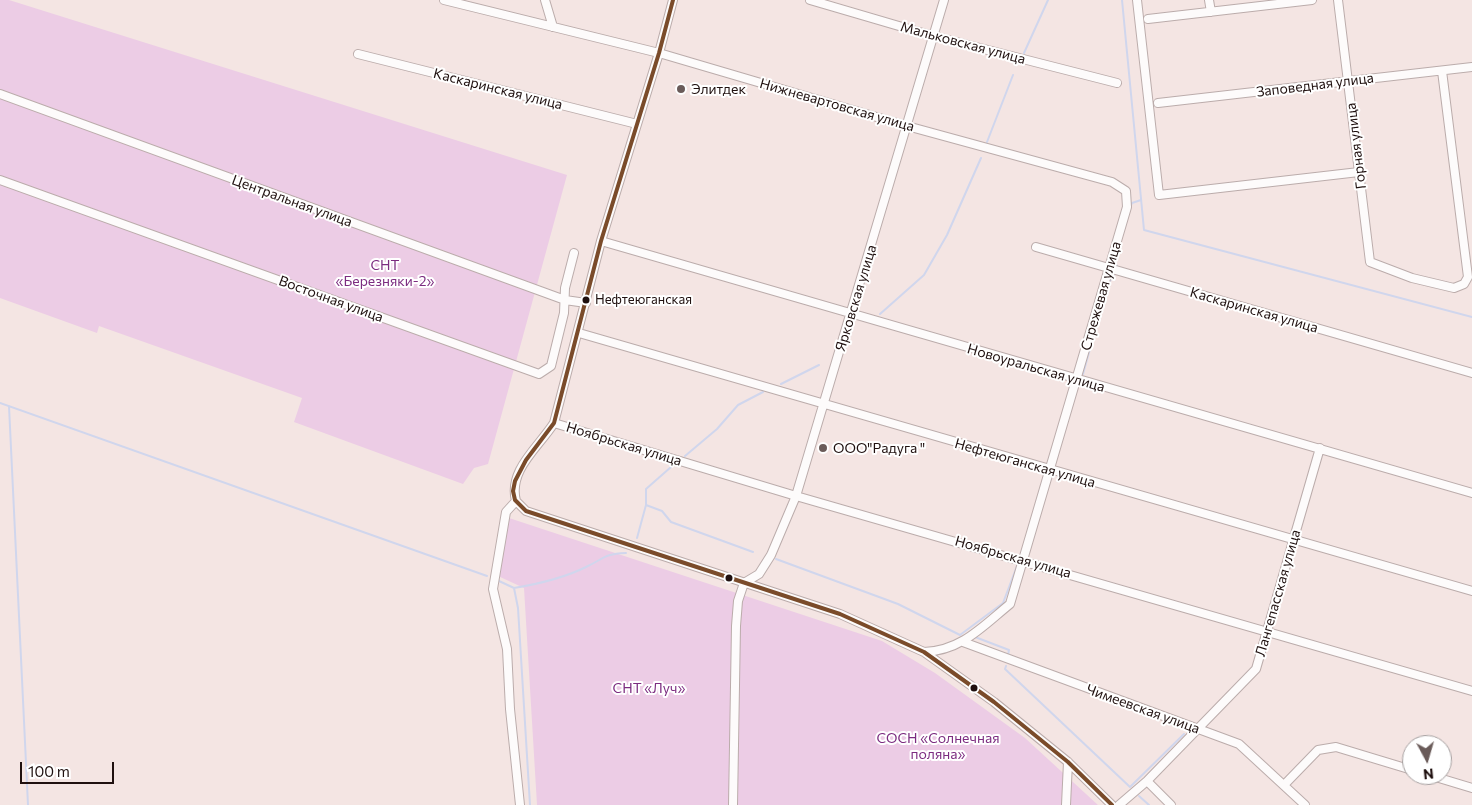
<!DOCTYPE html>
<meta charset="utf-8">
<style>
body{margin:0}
#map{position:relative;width:1472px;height:805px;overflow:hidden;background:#f4e5e3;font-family:Commissioner,sans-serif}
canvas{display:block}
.north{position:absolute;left:1402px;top:735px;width:50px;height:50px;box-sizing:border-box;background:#fff;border:1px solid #a59f9f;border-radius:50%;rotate:174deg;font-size:14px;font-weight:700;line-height:20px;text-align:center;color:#1f100f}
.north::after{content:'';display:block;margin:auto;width:18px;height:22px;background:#6a5b59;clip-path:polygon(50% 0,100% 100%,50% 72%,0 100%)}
.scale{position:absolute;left:20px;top:762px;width:94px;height:22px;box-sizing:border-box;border:2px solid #1f100f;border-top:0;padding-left:6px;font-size:15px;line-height:18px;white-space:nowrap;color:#1f100f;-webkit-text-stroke:4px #fff;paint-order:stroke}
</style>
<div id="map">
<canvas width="1472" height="805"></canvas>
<div class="north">N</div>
<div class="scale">100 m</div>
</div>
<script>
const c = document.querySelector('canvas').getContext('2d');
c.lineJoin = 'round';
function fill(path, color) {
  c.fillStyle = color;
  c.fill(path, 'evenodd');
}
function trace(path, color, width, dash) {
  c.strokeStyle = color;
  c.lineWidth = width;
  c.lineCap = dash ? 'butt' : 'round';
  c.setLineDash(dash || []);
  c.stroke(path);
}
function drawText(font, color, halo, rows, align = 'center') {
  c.font = font + ' Commissioner,sans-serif';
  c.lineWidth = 4;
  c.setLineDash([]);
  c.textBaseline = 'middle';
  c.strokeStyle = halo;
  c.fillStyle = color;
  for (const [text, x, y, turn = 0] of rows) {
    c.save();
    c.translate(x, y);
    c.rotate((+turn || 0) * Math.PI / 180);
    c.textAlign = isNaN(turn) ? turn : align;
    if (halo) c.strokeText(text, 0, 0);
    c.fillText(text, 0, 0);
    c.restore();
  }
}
fill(new Path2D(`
 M0,0h9l558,175 -79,289 -14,4 -11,16 -169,-62 8,-24 -203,-72 -2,7 -97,-35z
 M509,518l373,123 53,32 90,65 73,67h-561l-13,-217 -26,-12z`), '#eccce5');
trace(new Path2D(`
 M1122,0l22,230 328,87
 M1024,53l24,-53
 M987,142l26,-67
 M1130,208l2,-5 9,-3
 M1114,261l3,5
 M880,314l44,-39 23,-40 34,-77
 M1083,374l25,-90 6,-9
 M781,384l38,-19
 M0,403l487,173
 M9,406l19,399
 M685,456l32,-27 21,-24 25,-13
 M646,505l16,6 9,11 82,30
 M637,538l9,-33v-16l25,-22
 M776,559l122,45 62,31 43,-32 14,-37
 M499,581l15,7 4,20 12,197
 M514,588c24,-4 50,-10 72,-21 19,-9 18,-13 40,-14
 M975,637l34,13 -1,5
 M1006,666l-1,3 125,118 54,-53
 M1139,796l10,9`), '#d0d6ed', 2);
const minor = new Path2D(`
 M444,0l215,53 248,73 205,56 14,9 1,16 -117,397c-27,22 -49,47 -86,48
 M545,0l8,27
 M810,0l123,36 184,47
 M1137,0l22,195 200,-23
 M1209,0l2,12
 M1338,0l32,262 42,16 42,10 10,-4 4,-7 -26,-206
 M1148,19l164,-19
 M358,54l279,70
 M0,94l565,206 21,3
 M1158,103l314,-36
 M0,180l539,194 12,-8 13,-53 1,-25 9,-35
 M601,241l871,252
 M1036,247l436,126
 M579,333l893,258
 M554,423l242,73 676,195
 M516,501l10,10 314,103 84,38 70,50 74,60 44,43
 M516,501c-8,-31 22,-53 38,-78l47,-182 58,-188 14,-53
 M516,501l-10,11 -13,77 14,60 3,60 10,96
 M744,583l15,-9 12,-19 25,-59 148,-496
 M963,642l276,102 66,61
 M1429,775l43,13
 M1147,781l24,24
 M1284,785l34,-35 18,-3 76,23
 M733,805l3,-179 2,-25 6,-18
 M1066,805l2,-43
 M1119,805l28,-24 109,-112 64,-221`);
trace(minor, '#bbacab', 10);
trace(minor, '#fdfbfb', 8);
trace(new Path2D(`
 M673,0l-14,53 -58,188 -47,182 -28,37 -11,21 -2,10 2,9 11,11 314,103 84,38 70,50 74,60 44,43`), '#7a4b2a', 4);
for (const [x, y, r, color] of [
 [681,89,5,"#6a5b59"],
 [586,300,4.5,"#1f100f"],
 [823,448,5,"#6a5b59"],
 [729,578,4.5,"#1f100f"],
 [974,688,4.5,"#1f100f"]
]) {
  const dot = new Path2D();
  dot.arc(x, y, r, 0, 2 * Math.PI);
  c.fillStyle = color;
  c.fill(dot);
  trace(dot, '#fff', 2);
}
drawText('13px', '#1f100f', '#fff', [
 ["Нефтеюганская",595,300]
], 'left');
drawText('14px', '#1f100f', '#fff', [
 ["Мальковская улица",963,43,15],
 ["Заповедная улица",1315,85,-7],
 ["Каскаринская улица",498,89,14],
 ["Нижневартовская улица",837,105,16],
 ["Горная улица",1356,146,-97],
 ["Центральная улица",292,201,20],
 ["Стрежевая улица",1101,296,-74],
 ["Ярковская улица",856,298,-73],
 ["Восточная улица",331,299,20],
 ["Каскаринская улица",1254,310,16],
 ["Новоуральская улица",1036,368,16],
 ["Ноябрьская улица",624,444,17],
 ["Нефтеюганская улица",1025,463,16],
 ["Ноябрьская улица",1013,557,16],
 ["Лангепасская улица",1278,593,-74],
 ["Чимеевская улица",1143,709,20]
]);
drawText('14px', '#1f100f', '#fff', [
 ["Элитдек",691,89],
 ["ООО\"Радуга \"",833,448]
], 'left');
drawText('14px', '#7c2c80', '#fff', [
 ["СНТ",385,265],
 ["«Березняки-2»",385,281],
 ["СНТ «Луч»",649,688],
 ["СОСН «Солнечная",938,738],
 ["поляна»",938,754]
]);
</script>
